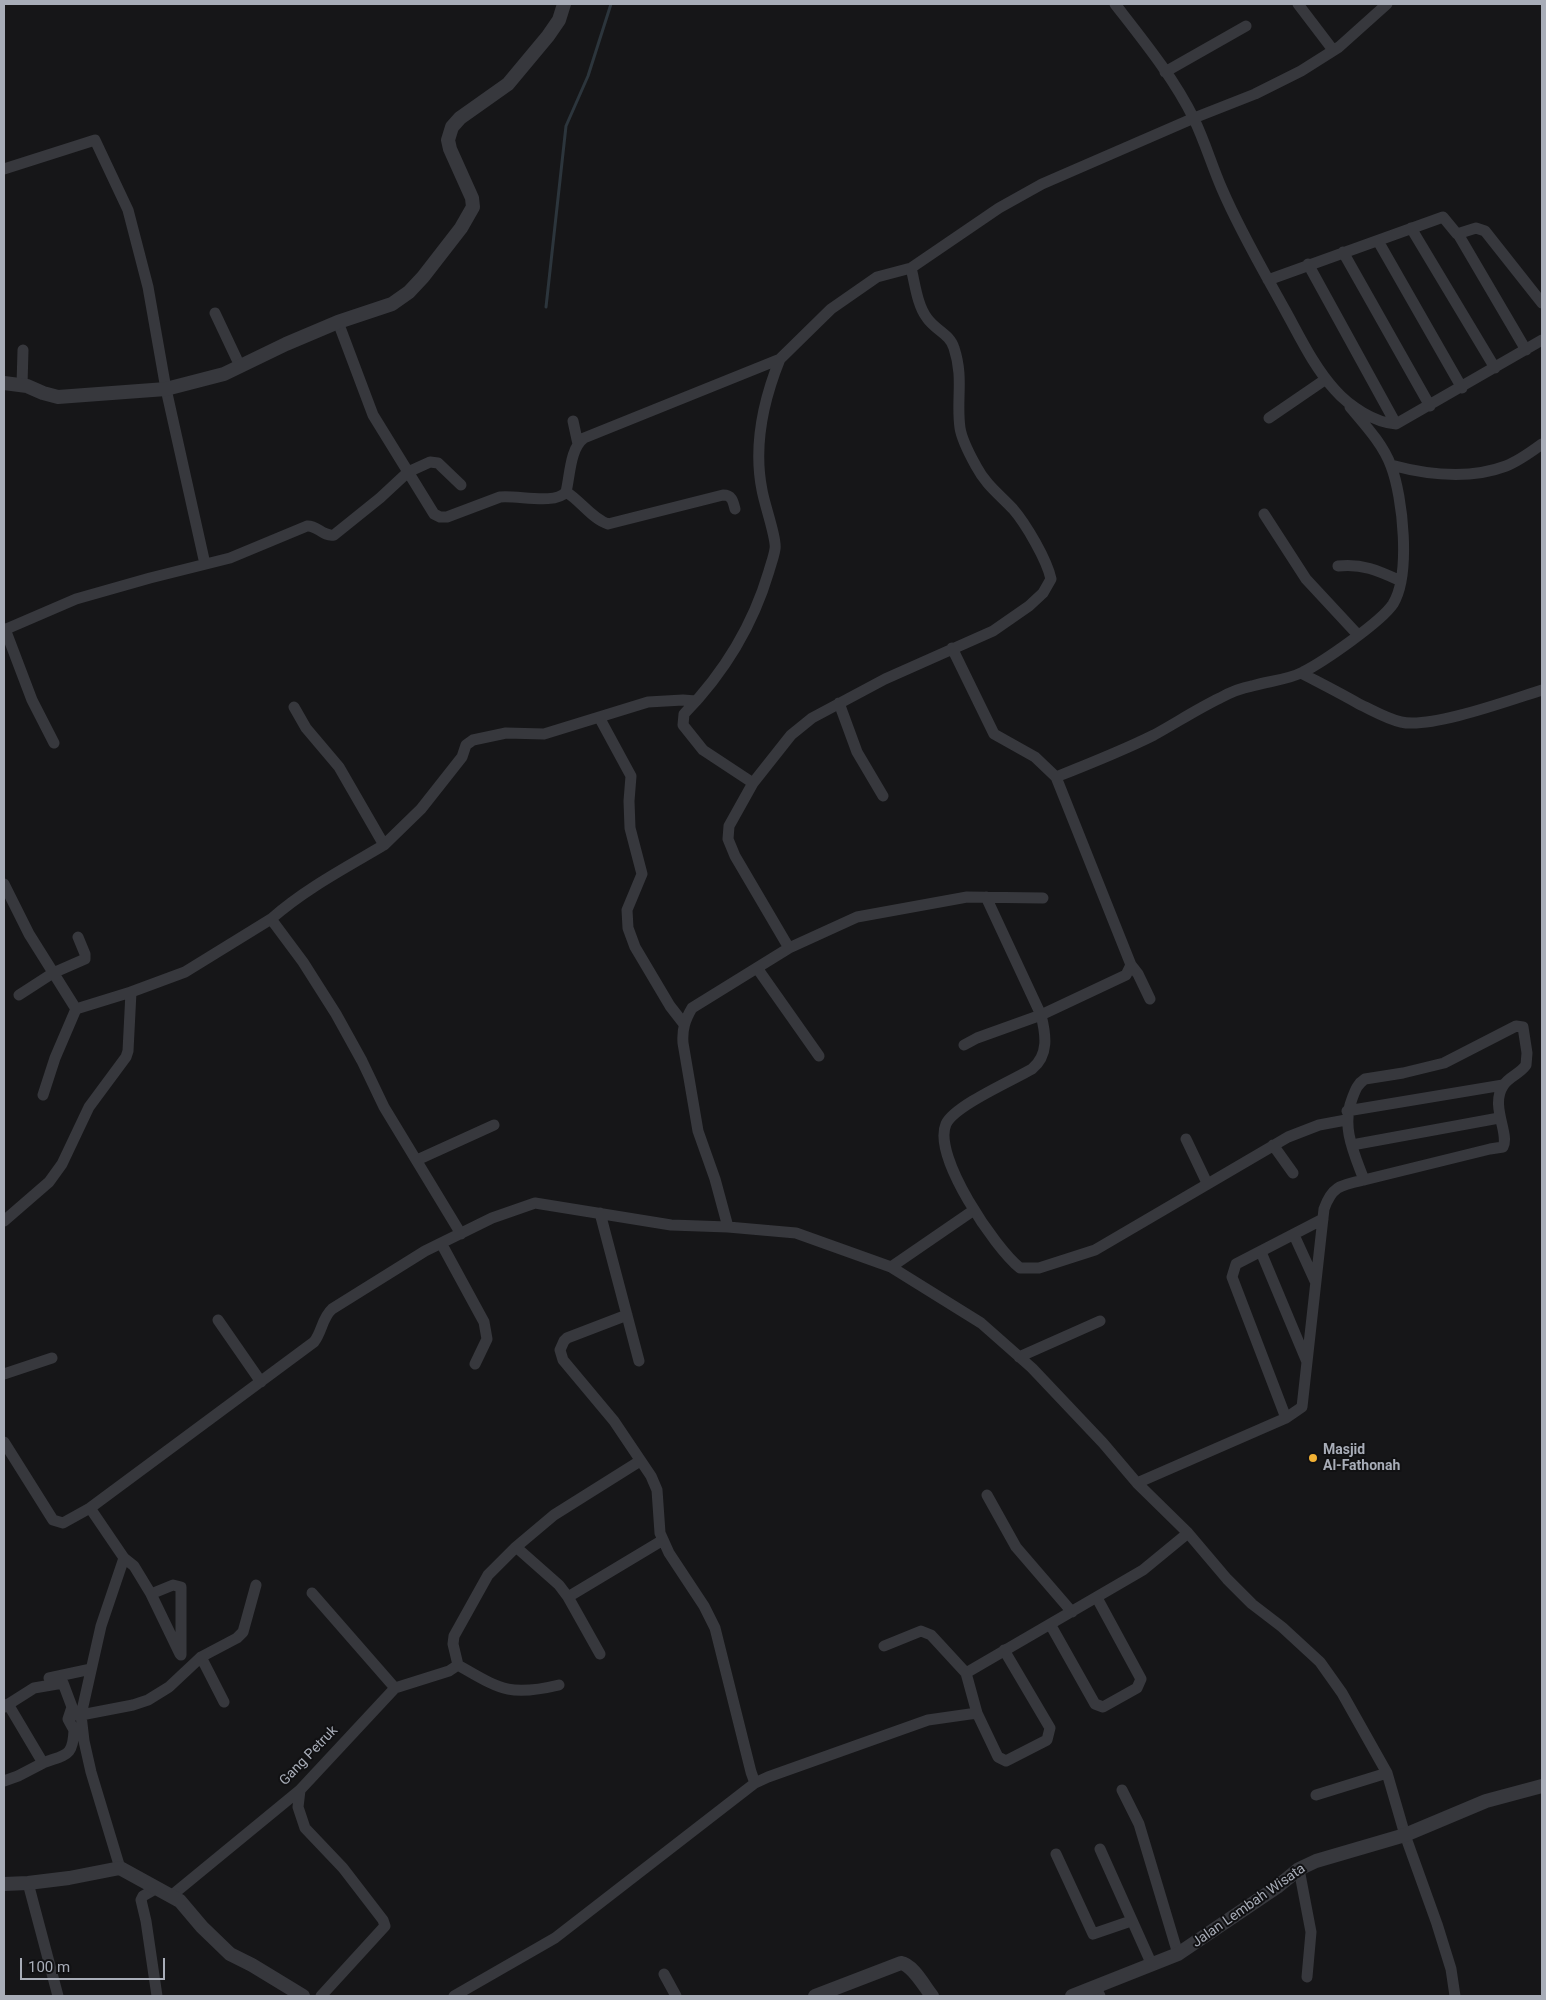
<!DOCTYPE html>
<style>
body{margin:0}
#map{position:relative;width:1546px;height:2000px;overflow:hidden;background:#161618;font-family:Roboto,sans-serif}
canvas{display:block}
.frame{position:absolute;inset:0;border:5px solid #a8adb8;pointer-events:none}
.scale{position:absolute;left:20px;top:1958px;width:145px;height:22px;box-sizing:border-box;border:2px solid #a8adb8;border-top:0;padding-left:6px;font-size:15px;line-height:18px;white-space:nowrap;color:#a8adb8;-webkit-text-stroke:4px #111113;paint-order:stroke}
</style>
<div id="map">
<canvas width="1546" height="2000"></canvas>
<div class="frame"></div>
<div class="scale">100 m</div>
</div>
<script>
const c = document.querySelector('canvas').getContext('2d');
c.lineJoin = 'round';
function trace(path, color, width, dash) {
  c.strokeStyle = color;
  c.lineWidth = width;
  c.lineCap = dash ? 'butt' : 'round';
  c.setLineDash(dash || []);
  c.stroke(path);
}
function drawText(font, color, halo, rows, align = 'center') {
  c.font = font + ' Roboto,sans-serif';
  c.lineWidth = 4;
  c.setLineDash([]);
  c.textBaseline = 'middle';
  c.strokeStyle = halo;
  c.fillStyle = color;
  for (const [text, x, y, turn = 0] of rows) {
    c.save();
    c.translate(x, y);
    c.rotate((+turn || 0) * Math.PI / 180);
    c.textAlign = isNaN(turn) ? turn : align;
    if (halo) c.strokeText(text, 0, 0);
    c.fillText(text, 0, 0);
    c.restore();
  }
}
trace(new Path2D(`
 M546,307l20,-181 22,-50 23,-72`), '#2c353c', 3);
trace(new Path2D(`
 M1115,4c28,36 59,74 79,115 11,23 18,47 28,70 18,42 41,81 63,121 15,27 29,57 50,80 14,16 40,33 61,34l146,-84
 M1298,4l35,46
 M1165,72l81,-46
 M4,169l91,-29 33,70 20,77 18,102 39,175
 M1411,228l84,140
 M1458,234l68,116
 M1378,241l84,147
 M1343,252l87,154
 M1308,264l88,160
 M1268,280l175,-63 14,17 19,-6 9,3 57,72
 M215,313l25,53
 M338,322l35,93 61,99 6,3h7l53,-20c18,-2 55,8 66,-5 4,-16 4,-44 18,-54l196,-79 51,-50 46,-32 34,-9 88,-60 43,-24 152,-66 61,-24 46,-23 38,-24 48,-43
 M780,359c-17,42 -27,86 -18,131 2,13 15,49 13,59 -1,7 -4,15 -6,22 -16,54 -46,103 -85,143l-1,11 20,25 50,33 -24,43 -1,13 7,17 54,92
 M22,385l1,-35
 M1269,418l57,-39
 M573,421l5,23
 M1391,465c37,10 78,15 115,1 13,-5 25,-14 36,-22
 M566,492c14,8 26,27 42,32l115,-29c9,0 10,6 12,14
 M1264,514l42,65 52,56
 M1338,566c24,-3 41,5 63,15
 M5,629l27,71 22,43
 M4,630l72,-31 74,-21 80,-20 77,-32c10,-1 16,11 27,9l46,-37 28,-26 22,-10 8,1 23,22
 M952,648l42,86 41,23 21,20 75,188 -5,10 -85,40 -64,23 -13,7
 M1301,673c19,10 39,20 58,31 13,6 28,15 42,18 30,7 109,-22 141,-32
 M839,703l18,49 26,44
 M599,717l32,59 -2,25 1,27 12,46 -15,36 1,18 7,19 35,59 14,18
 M1056,777c33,-13 66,-26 98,-42 22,-12 43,-26 66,-37 9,-5 21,-10 32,-12 16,-5 36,-6 51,-14 20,-10 78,-50 90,-68 18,-29 10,-107 -2,-138 -8,-22 -26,-41 -41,-59
 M753,783l38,-48 21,-17 73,-39 108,-48 36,-25 14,-13 8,-14c-4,-19 -25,-55 -38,-70 -14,-15 -27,-24 -37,-43 -6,-11 -14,-25 -16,-38 -4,-28 4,-50 -6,-80 -4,-14 -19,-18 -27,-30 -10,-13 -12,-35 -16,-50
 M384,845l37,-36 41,-52 4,-12 7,-5 33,-7 38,1 104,-32 35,-2 13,1
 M4,884l25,50 47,75 55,-17 54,-20 86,-53 32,43 33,52 26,47 22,46 77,127
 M986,897l55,118c5,20 8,40 -9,54 -19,11 -78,37 -86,55 -14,32 49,124 74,144h19l56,-18 193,-113 31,-12 27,-5
 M271,919c34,-30 74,-51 113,-74l-45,-78 -33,-39 -12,-21
 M1131,965l7,9 12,25
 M757,968l62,88
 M19,995l34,-22 32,-14v-5l-7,-17
 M43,1095l12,-37 21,-49
 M1347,1111l156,-26
 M1186,1139l21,44
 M1273,1145l20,28
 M1352,1145l147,-27
 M417,1160l77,-35
 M600,1213l39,148
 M4,1221l45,-39 13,-18 27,-57 37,-50 2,-6 3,-59
 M728,1227l-13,-48 -17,-48 -15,-88c-1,-14 2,-23 9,-35l97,-60 68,-31 110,-20 76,1
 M1294,1235l21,46
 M441,1243l43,79 3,17 -12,25
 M1261,1252l46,110
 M891,1267l83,-57
 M627,1315l-60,23 -3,3 -4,9 3,10 51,61 37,55 6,14 3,43 9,20 35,53 11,22 36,144 4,11
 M218,1320l43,62
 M1019,1357l81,-36
 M4,1374l48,-16
 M1286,1418l-54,-141 4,-13 87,-45
 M4,1442l49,78 10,3 27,-15 224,-166c8,-10 8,-24 18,-33l93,-58 67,-33 43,-15 136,22 57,2 68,6 95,34 90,56 51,45 71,75 34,40 51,50 39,46 25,25 30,23 38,35 22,31 45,80 18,62 32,89 14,45 4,27
 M1137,1483l149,-65 16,-11 22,-198c8,-23 17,-24 40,-29l126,-31 13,-2c7,-13 -13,-41 0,-61 5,-9 17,-12 23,-21l1,-12 -4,-26 -7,-1 -72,37 -41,10 -38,6c-8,5 -10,12 -13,20 -11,28 2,54 12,81
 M987,1495l29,52 56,65
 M90,1508l34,50 -23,68 -20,89 3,26 7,31 29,96
 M516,1547l43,38 9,12 32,57
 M124,1558l10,8 17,28 22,-9 8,2v68
 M312,1593l83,95
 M151,1594l29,60
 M568,1597l95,-57
 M1050,1624l45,80 8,3 34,-19 4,-9 -44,-81
 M201,1657l23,45
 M458,1665c42,24 51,32 101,20
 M966,1673l177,-103 45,-37
 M49,1678l42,-9
 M8,1704l35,59c23,-9 30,-6 31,-33h8
 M4,1707l30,-19 29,-5 9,24 -4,12 6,11
 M71,1710l5,5h5l52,-10 15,-5 21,-13 32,-30 36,-19 6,-6 13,-47
 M977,1713l21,44 8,4 41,-21 3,-12 -46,-78
 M4,1781l14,-5 25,-13
 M300,1790l-2,17 7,21 38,40 40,52 2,6 -64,70
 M1122,1790l17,34 39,130
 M1316,1795l71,-22
 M1100,1849l52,116
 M1056,1854l37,80 38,-13
 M1299,1869l12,63 -4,45
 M28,1883l30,113
 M171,1896l129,-106 95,-102 54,-17 9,-6 -5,-21 1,-8 34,-61 28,-28 38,-32 86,-54
 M664,1974l12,22
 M1095,1986l5,10
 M157,1996l-11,-75 -5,-21 2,-4 14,-8
 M454,1996l101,-58 200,-155 13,-6 160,-57 49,-7 -11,-40 -35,-38 -10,-4 -37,15`), '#37383d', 11);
trace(new Path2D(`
 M4,383l23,3 16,7 15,4 108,-8 58,-15 62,-30 52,-22 54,-18 17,-12 14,-15 38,-49 12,-21 -1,-9 -22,-49 -2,-9 4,-13 8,-9 48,-34 40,-48 11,-16 5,-16
 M4,1884l24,-1 41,-5 51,-10 60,33 22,26 28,27 22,11 51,31
 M815,1996l86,-33c12,2 23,23 31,33
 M1072,1996l106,-42 99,-67 22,-18 17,-8 89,-26 81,-34 56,-15`), '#37383d', 14);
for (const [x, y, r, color] of [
 [1313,1458,5,"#f2b134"]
]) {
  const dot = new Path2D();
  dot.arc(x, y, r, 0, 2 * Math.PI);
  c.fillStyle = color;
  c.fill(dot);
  trace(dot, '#111113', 2);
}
drawText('bold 14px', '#a8adb8', '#111113', [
 ["Masjid",1323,1450],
 ["Al-Fathonah",1323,1466]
], 'left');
drawText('14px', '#a8adb8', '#111113', [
 ["Gang Petruk",309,1756,-46],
 ["Jalan Lembah Wisata",1249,1906,-35]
]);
</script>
